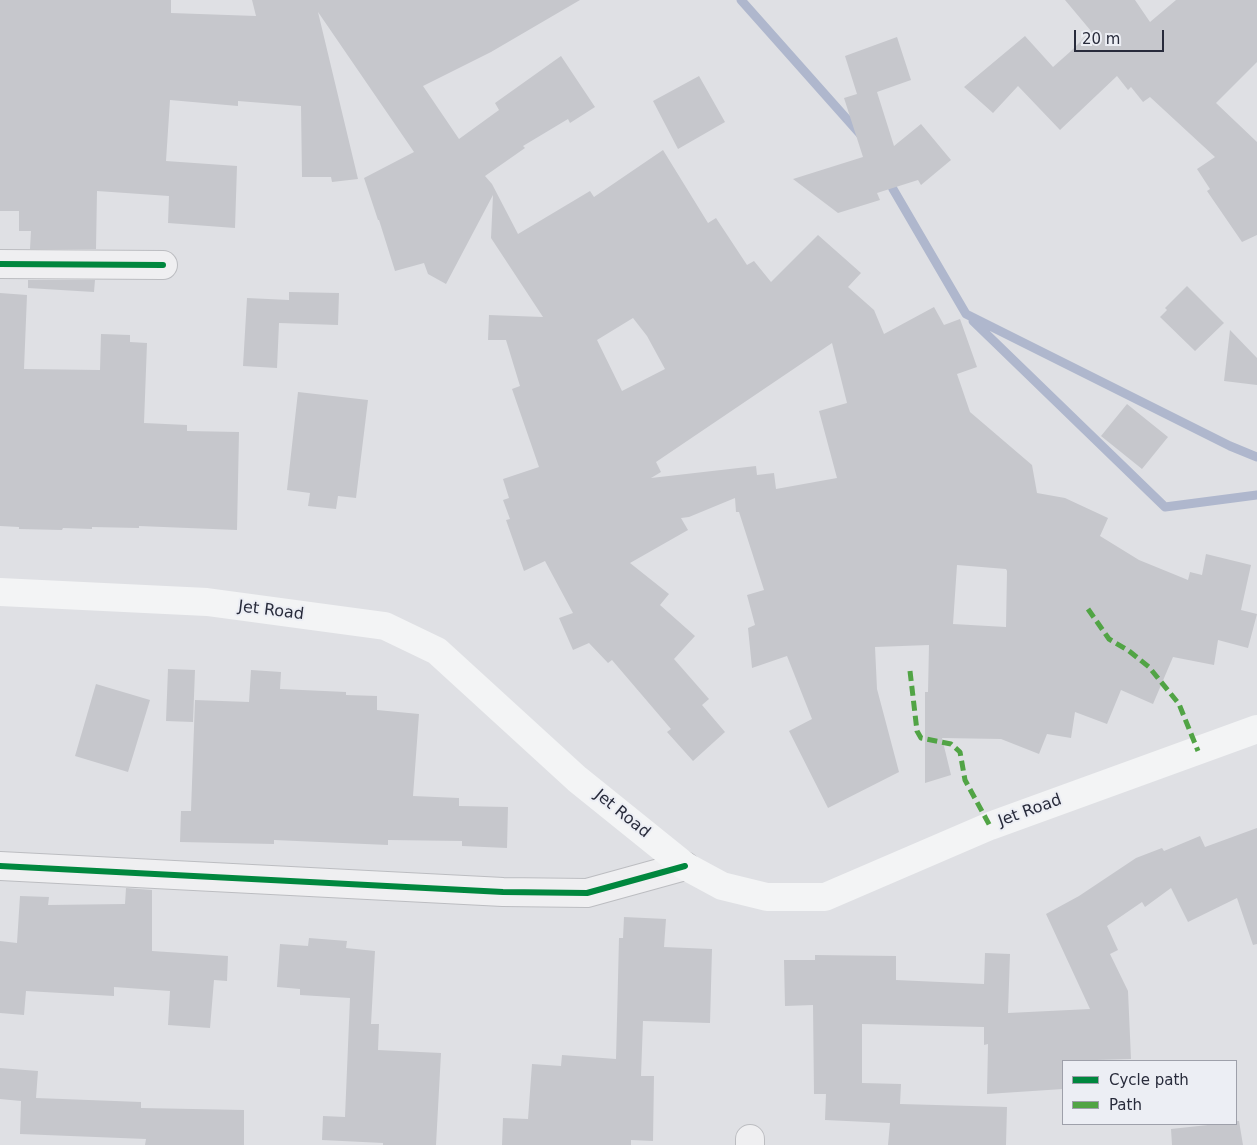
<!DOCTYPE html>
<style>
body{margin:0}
#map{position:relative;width:1257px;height:1145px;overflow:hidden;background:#dfe0e4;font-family:"DejaVu Sans",sans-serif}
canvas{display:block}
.legend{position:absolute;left:1062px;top:1060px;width:175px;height:65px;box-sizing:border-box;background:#eceef4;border:1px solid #9ea0aa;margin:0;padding:6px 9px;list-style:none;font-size:15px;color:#282b3b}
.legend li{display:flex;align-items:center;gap:10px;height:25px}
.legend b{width:25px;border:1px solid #9ea0aa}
.scale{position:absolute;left:1074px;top:30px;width:90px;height:22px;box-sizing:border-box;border:2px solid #282b3b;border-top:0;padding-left:6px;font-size:15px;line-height:18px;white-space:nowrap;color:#282b3b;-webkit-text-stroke:4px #eceef4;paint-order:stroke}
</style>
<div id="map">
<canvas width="1257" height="1145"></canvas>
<ul class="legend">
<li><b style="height:6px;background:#00873e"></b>Cycle path</li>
<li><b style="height:6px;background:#51a445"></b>Path</li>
</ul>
<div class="scale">20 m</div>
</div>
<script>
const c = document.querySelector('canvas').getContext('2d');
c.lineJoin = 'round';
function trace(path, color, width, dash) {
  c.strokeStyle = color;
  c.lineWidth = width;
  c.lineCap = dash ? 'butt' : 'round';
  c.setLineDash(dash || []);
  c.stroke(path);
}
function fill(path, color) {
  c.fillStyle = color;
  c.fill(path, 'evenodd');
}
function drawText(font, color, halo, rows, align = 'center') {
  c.font = font + ' "DejaVu Sans",sans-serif';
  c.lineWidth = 4;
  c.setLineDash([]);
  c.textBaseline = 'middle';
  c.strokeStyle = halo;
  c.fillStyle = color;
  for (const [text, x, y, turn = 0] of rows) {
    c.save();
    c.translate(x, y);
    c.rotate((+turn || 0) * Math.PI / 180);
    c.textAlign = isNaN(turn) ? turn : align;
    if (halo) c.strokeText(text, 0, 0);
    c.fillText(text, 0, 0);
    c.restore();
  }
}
trace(new Path2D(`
 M741,0l120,135
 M888,177l5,12 73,125 264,132 27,11
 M973,321l192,186 92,-12`), '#afb7cd', 9);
fill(new Path2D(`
 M0,0h171v13l85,3 -4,-16h328l-89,52 -68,34 36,53 40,-29 -4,-7 66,-47 34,51 -25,16 -2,-4 -45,27 2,2 -40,28 7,8 26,50 72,-43 4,6 69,-47 45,73 8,-5 31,47 7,-4 17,21 47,-47 43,38 -13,14 26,23 10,24 50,-27 10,18 16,-6 17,48 -20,7 13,38 62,53 5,28 28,5 43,20 -8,18 39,24 49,20 2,-8 12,3 4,-21 45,11 -10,45 16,4 -9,34 -30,-8 -4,25 -41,-8 -20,47 -32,-14 -14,34 -32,-12 -4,26 -24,-4 -8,20 -38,-15 -59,-1 9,37 -26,8v-91h3l1,-47 -54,2 2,42 22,83 -71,36 -39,-77 23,-12 -25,-63 -35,12 -4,-40 7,-3 -8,-30 17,-5 -25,-78h-3l-1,-14 -46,19 -8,1 7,12 -58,33 39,31 -9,11 35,31 -21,23 35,40 -7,6 23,27 -32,29 -26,-29 4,-3 -59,-69 -4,3 -19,-20 -16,7 -14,-32 14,-5 -28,-52 -21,10 -18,-51 4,-1 -7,-19 6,-2 -6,-19 36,-12 -27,-78 8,-3 -14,-46h-18l1,-25 54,2 -52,-79 2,-43 -47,89 -18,-10 -4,-11 -29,8 -16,-51h-1l-14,-42 50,-26 -96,-140 40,167 -26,3 -1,-5h-29l-1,-71 -63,-5v5l-68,-6 -4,61 71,5 -2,62 -67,-5 1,-27 -72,-5 -1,58h-66l1,-18h-12v-20h-19zM633,318l14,18 18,33 -43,22 -25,-51zM832,343l15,60 -28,8 18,67 -61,11 -2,-16 -17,2 -1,-9 -105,12 10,-6 -5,-10zM957,565l49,4 1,2 -1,56 -53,-3z
 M1065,0h70l15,22 26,-22h81v62l-41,41 41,39v93l-15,7 -35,-51 3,-2 -13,-20 18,-12 -65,-60 -7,5 -12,-15 -3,3 -11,-14 -57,54 -42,-44 -25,27 -29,-26 61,-51 28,31 18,-16 20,-20z
 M897,37l14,43 -34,12 17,54 27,-22 30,36 -30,25 -3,-5 -41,13 3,7 -42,13 -45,-34 70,-22 -19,-59 13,-4 -12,-38z
 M699,76l26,46 -47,27 -25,-48z
 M28,280h67l-1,12 -66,-4z
 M1187,286l37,37 -29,28 -35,-34 7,-7 -2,-2z
 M289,292l50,1 -1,32 -59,-2 -2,45 -34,-2 4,-68 42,2z
 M0,293l27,2 -3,74 76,1 1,-36 29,1v7l17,1 -3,80 43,2v6l52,1 -2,98 -98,-4v2l-47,-1v2l-29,-1 -1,2 -43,-1v-2l-19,-1z
 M1230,330l27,28v27l-33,-4z
 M298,392l70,8 -12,98 -18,-2 -2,13 -28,-3 2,-13 -23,-3z
 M1127,404l41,33 -26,32 -41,-33z
 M168,669l27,1 -2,52 -27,-1z
 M251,670l30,2 -1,17 66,3v3l31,1v14l42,4 -6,82 46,2v8l49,1 -1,41 -45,-2v-5l-74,-1v5l-114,-5v4l-94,-2 1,-31h10l4,-111 54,2z
 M96,684l54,16 -22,72 -53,-16z
 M1257,828v116l-4,1 -16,-47 -49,24 -17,-34 -26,19 -3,-5 -35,24 11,24 -8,4 18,37 3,68 -68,2v28l-76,5 1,-50 -4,1v-18l-122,-3v59l39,1 -1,20 107,3 -1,38h-118l2,-22 -65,-3 1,-26h-12l-1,-89 -28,1 -1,-46h31v-5l81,1v24l88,4 1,-31 25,1 -2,59 82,-4 -44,-95 33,-18 57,-38 26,-10 2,3 36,-15 5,11z
 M126,888l26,2v61l76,5 -1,25 -13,-1 -4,48 -42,-3 2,-34 -56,-4v9l-88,-5 -2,24 -24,-2v-72l17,2 3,-47 29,1 -1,8 77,-1z
 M624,917l42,2 -2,28 48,2 -2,74 -67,-2 -2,55h13l-1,65 -22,-1v5h-129l1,-27 25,1 4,-55 29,2 1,-11 54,4 3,-121h4z
 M309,938l38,3 -1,7 29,3 -4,73h8l-1,26 63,3 -5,92h-53v-2l-61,-3 1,-24 22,1 5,-119 -50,-3v-6l-23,-2 3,-43 28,2z
 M0,1068l38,3 -2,27 105,4v6l103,2v35h-99l1,-6 -126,-5 1,-33 -21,-2z
 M1236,1121h3l4,24h-71l-1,-16 46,-5h19z`), '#c6c7cc');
const minor = new Path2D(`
 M0,264l163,1
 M0,866l503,26 84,1 98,-27
 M750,1145v-6`);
trace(minor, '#bcbdc1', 30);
trace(minor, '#efeff1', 28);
trace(new Path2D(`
 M0,592l207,10 178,24 52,25 140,128 108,87 37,20 45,11h58l165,-71 267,-97`), '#f3f4f5', 28);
trace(new Path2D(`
 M1088,609l21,30 20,12 20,16 30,37 19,47
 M910,671l7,60 4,7 30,6 9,8 5,28 25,46`), '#51a445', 5, [10, 5]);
trace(new Path2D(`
 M0,264l163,1
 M0,866l503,26 84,1 98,-27`), '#00873e', 6);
drawText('16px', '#282b3b', '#eceef4', [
 ["Jet Road",271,611,7],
 ["Jet Road",1030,811,-20],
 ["Jet Road",622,814,39]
]);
</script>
